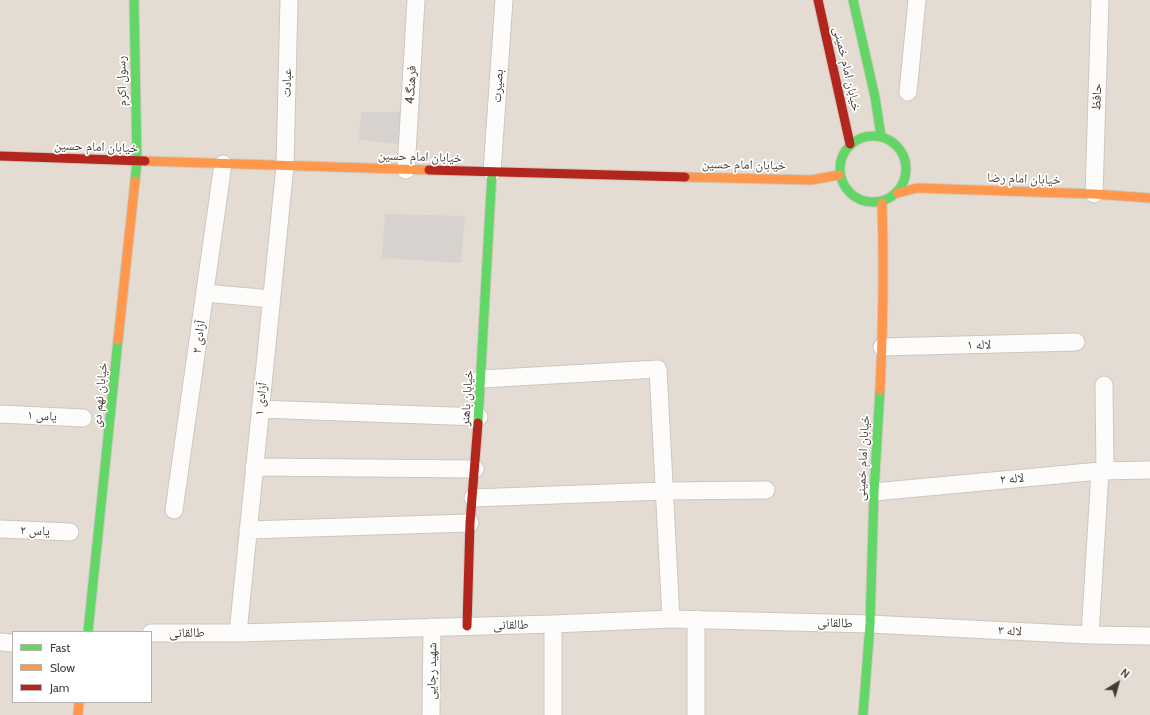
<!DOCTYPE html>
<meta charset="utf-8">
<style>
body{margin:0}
#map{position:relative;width:1150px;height:715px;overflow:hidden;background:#efebe6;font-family:Cabin,sans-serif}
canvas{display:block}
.legend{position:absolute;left:12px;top:631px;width:140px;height:72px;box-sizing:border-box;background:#fff;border:1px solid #b5b1ad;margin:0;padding:5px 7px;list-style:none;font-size:12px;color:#453b32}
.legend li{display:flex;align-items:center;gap:8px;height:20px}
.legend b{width:20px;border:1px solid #b5b1ad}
.north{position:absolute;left:1098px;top:663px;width:40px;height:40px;-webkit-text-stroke:3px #fff;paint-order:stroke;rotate:37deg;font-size:11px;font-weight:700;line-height:16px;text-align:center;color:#453b32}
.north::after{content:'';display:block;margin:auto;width:14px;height:18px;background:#453b32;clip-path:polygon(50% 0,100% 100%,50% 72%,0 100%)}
</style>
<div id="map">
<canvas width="1150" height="715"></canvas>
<ul class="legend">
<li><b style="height:5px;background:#63d668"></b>Fast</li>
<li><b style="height:5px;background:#ff974d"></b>Slow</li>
<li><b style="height:5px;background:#b3261e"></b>Jam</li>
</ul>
<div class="north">N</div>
</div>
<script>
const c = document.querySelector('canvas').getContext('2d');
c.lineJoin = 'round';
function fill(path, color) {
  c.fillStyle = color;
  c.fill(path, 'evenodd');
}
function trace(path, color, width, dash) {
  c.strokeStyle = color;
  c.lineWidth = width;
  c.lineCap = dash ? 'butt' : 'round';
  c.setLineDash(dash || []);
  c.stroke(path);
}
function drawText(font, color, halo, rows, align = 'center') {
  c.font = font + ' Cabin,"Noto Naskh Arabic",sans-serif';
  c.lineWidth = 3.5;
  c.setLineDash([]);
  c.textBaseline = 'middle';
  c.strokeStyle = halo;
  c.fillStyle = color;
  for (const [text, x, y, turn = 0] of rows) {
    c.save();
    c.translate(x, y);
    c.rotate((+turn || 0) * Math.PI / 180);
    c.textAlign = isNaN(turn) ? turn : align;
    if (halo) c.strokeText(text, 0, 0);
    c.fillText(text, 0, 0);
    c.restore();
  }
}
fill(new Path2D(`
 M0,0h1150v715h-1150zM13,632h138v70h-138z`), '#e4dcd3');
fill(new Path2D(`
 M361,112h41v32l-43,-4z
 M385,214l80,2 -4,47 -79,-5z`), '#d7d2cd');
const street = new Path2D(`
 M908,92l9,-92
 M406,170l10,-170
 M492,172l12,-172
 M1094,194l6,-194
 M205,293l66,6
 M882,347l194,-5
 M481,379l177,-10 13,250
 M1104,385l1,86
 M260,409l219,8
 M0,414l83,4
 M254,467l221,2
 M874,492l226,-21 50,-1
 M473,498l191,-7 102,-1
 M174,510l49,-346
 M0,529l70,3
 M248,530l222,-7
 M553,624v91
 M151,633h87l315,-9 118,-5 199,5 220,11 60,1
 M238,633l47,-467 4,-166
 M1090,635l10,-164
 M0,642l13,1
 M431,715l1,-88
 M696,715v-96`);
const fast = new Path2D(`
 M134,0l3,161 -2,20
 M853,0l22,97 6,39
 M840 169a33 33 0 1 1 66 0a33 33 0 1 1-66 0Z
 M478,423l14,-251
 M88,632l30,-292
 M863,715l7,-91 4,-132 6,-102`);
const slow = new Path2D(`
 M145,161l284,9
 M685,177l126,3 28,-5
 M898,193l19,-5 177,6 56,4
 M118,340l17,-159
 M880,390c3,-62 4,-125 2,-187
 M78,715l1,-13`);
const jam = new Path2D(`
 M818,0l32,144
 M0,156l145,5
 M429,170l256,7
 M467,626l3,-103 8,-100`);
trace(street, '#cbc7c2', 19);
trace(fast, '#d0c9be', 11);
trace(slow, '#d0c9be', 11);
trace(jam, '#d0c9be', 11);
trace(street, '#fdfcfb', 17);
trace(fast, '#63d668', 9);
trace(slow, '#ff974d', 9);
trace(jam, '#b3261e', 9);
drawText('13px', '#453b32', '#fff', [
 ["خیابان امام خمینی",847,69,77],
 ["رسول اکرم",122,81,-91],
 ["عبادت",287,83,-89],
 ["فرهنگ4",411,85,-87],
 ["بصیرت",498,86,-86],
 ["حافظ",1097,97,-88],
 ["خیابان امام حسین",96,147,2],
 ["خیابان امام حسین",420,157,2],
 ["خیابان امام حسین",744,165,1],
 ["خیابان امام رضا",1024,179,2],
 ["آزادی ۲",199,337,-82],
 ["لاله ۱",979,345,-1],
 ["خیابان نهم دی",100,395,-84],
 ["خیابان باهنر",467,398,-86],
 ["آزادی ۱",261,399,-84],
 ["یاس ۱",42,416,3],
 ["خیابان امام خمینی",863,458,-87],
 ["لاله ۲",1012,479,-5],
 ["یاس ۲",35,531,2],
 ["طالقانی",835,623,2],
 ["طالقانی",511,625,-1],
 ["لاله ۳",1010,631,3],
 ["طالقانی",187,633,-1],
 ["شهید رجایی",432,671,-89]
]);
</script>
